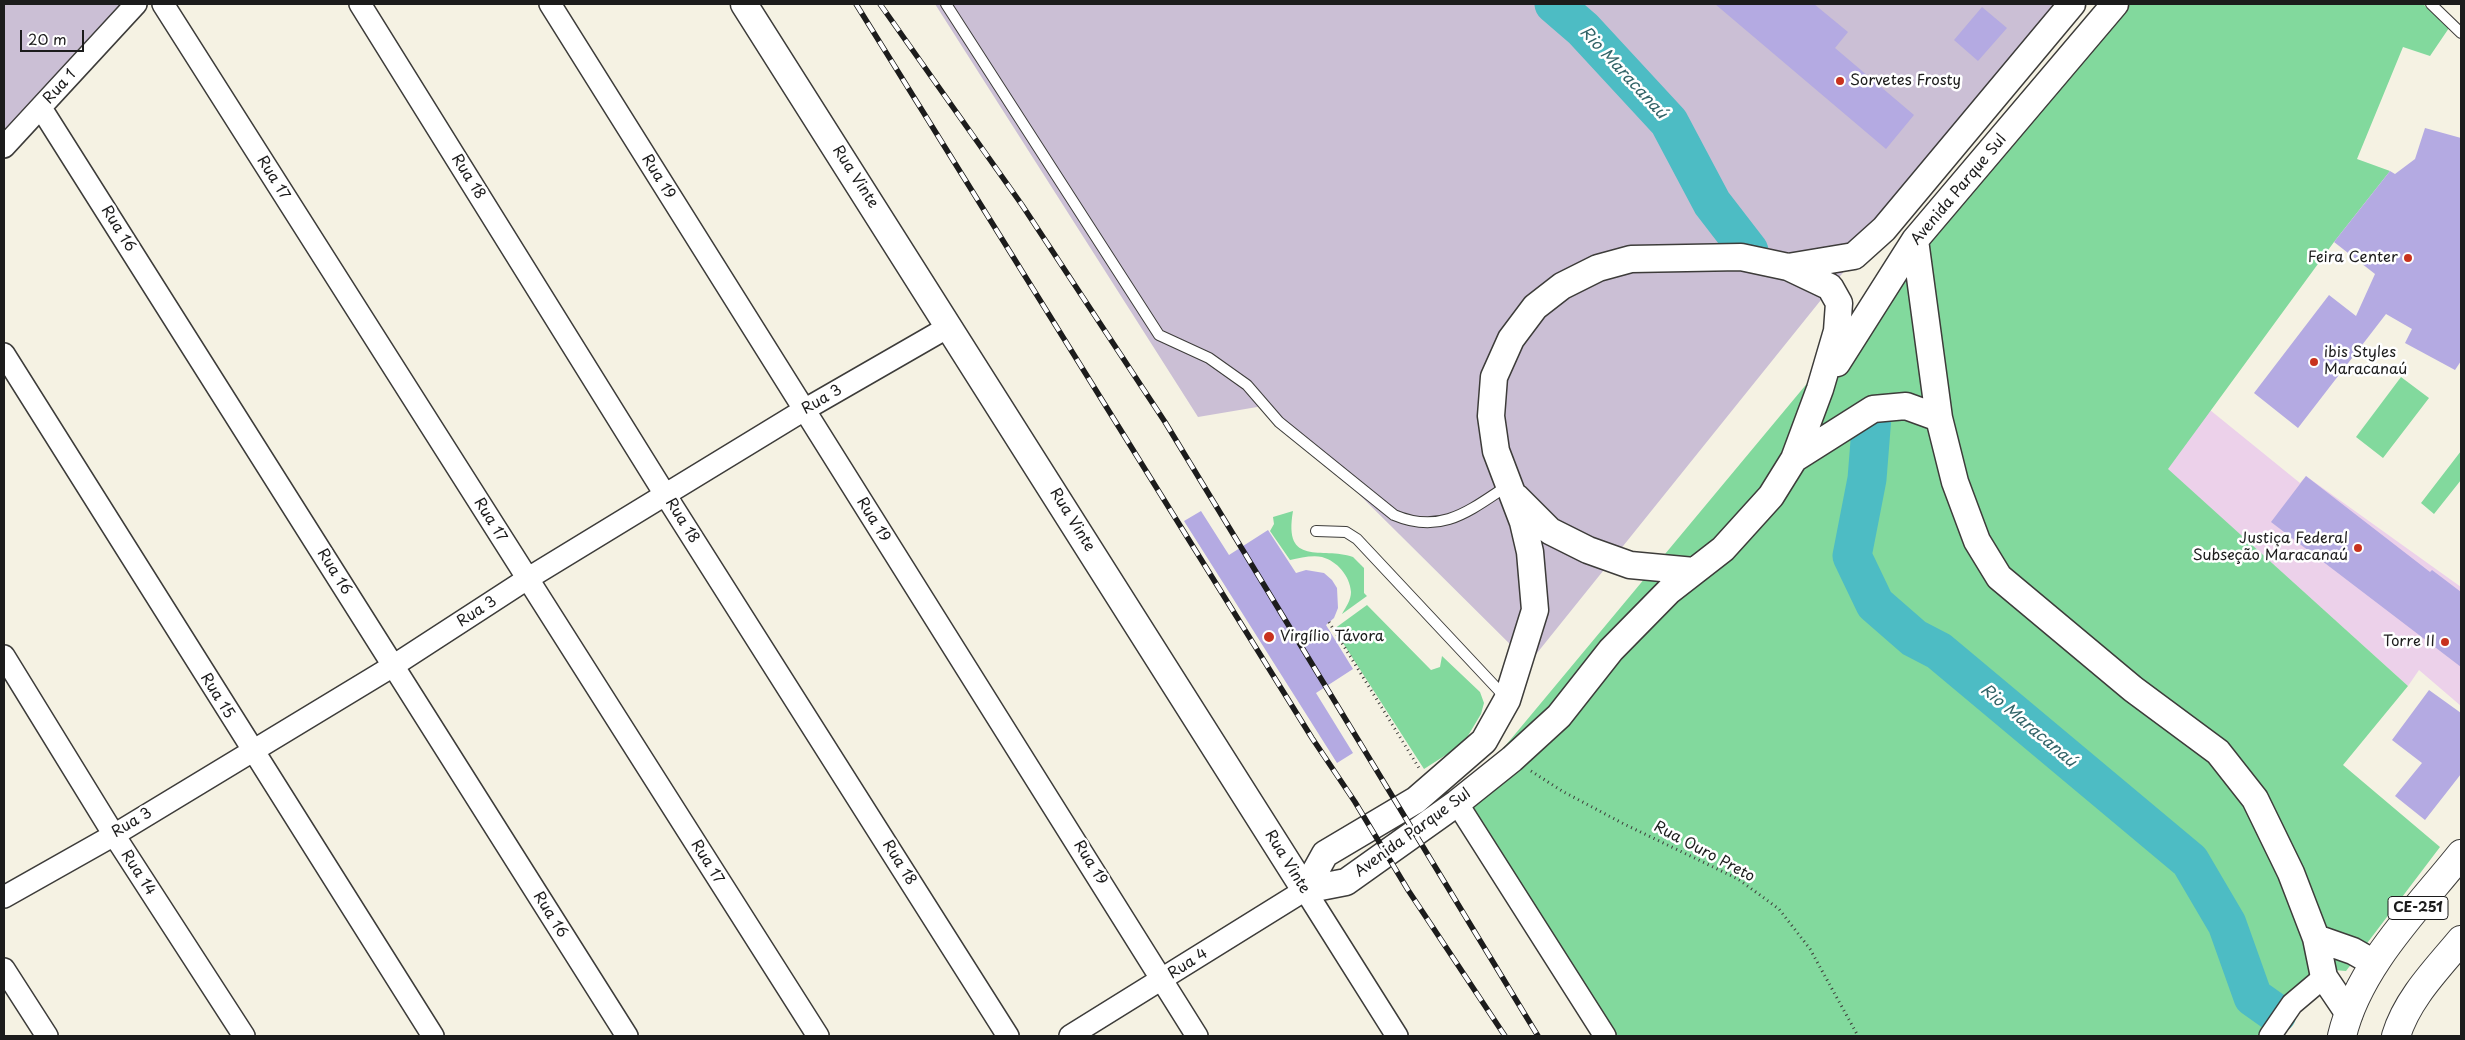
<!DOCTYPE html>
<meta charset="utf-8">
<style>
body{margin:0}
#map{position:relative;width:2465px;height:1040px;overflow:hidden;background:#f5f2e3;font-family:"Playpen Sans",sans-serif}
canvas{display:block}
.frame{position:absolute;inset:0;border:5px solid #1c1c1c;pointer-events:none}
.scale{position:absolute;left:20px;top:30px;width:64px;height:22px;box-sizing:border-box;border:2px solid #1c1c1c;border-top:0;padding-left:6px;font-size:15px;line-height:18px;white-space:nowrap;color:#1c1c1c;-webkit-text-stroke:4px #fff;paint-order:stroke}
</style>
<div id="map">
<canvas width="2465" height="1040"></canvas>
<div class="frame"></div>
<div class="scale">20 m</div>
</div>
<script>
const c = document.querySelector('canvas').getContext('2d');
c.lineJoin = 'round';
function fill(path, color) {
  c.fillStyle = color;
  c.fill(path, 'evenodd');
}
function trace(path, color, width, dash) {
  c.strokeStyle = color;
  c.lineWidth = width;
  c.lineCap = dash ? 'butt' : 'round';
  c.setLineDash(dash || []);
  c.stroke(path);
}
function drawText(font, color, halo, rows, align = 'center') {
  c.font = font + ' "Playpen Sans",sans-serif';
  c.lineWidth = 5;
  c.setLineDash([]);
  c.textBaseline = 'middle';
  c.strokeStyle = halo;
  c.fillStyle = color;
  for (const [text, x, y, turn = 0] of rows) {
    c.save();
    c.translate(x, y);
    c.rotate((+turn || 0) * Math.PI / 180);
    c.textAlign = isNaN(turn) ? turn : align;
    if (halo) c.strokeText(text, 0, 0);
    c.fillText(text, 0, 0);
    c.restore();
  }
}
fill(new Path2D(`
 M2210,410l90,73 6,-7 155,111v119l-42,-36 -11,16 -241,-217z`), '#ecd1ea');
fill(new Path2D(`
 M4,4h119l-119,133z
 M935,4h1124l-530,659 -260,-258 -71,12z`), '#cbbfd5');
fill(new Path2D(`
 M2123,4h300l26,24 -19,28 -27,-9 -46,112 33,12 -56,71 -166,227 240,217 -65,79 97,82 -94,124 -24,-2 -40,67h-676l-151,-241 51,-50z
 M2401,377l28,21 -46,60 -27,-21z
 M2461,451v29l-27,34 -13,-11z
 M1293,511c-10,57 29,35 60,46l11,11v25l3,3 -25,18c4,-7 9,-14 9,-22 -1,-16 -14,-31 -29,-35 -10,-2 -22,1 -32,3l-20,-29 4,-7 -1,-7z
 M1367,605l64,65 9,-3 2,-11 38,36 4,11 -3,11 -18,30 -39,25 -90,-140z`), '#82d99d');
trace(new Path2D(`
 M1554,4l29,25 86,93 43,81 37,48
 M1872,416l-5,63 -15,77 23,48 39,34 25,13 251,210 37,63 26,73 24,17`), '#4dbcc4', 39);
fill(new Path2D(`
 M1715,4h99l34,28 -13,16 79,67 -28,34z
 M1982,7l25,21 -29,33 -24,-21z
 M2425,128l36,10v223l-6,9 -50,-27 7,-14 -26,-15 -88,114 -44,-35 75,-98 27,21 19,-42 -41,-32 56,-71 5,3 20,-15z
 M2306,476l124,96 2,-2 29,22v75l-190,-145z
 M1201,511l28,44 39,-25 28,43 10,-3 18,3 8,7 5,8 1,20 -4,10 -8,7 27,44 -37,24 37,60 -16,10 -153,-242z
 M2429,690l32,23v61l-36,46 -30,-24 27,-33 -30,-23z`), '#b4aae2');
const service = new Path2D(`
 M946,4l213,331 50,23 38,27 32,37 115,93c47,20 75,-4 113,-29
 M2431,4l30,29
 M1316,531l30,1 11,7 148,158`);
const minor = new Path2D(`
 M163,4l655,1032
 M360,4l306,492 342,540
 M550,4l647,1032
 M41,108l586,928
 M4,147l132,-143
 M4,354l429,682
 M4,656l110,179 130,201
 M1457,803l148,233
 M4,897l110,-62 279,-169 134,-87 277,-169 146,-84
 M4,969l43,67
 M1070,1036l235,-146 92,146
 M2270,1036l22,-32 32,-27`);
const tertiary = new Path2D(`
 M744,4l561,886
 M1915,240l24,178
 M1837,363l78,-123 200,-236
 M1794,459l79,-50 33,-3 33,12 16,64 22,59 22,36 134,112 85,63 37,47 36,74 25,65 8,39 25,37
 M1516,497l34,34 38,19 42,15 64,6
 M1305,890l20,-36 91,-54 68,-59 23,-41 28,-90 -5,-58 -7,-30 -27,-71 -5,-35 3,-39 17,-38 24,-32 27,-21 36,-18 33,-9 110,-2 47,10 66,-11 30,-27 188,-225
 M1305,890l41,-8 111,-79 55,-44 47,-43 52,-66 58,-59 54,-42 48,-53 23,-37 26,-70 17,-58 2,-28 -9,-16 -42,-20
 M2316,938l37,13 21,12`);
const primary = new Path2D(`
 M2342,1036c16,-69 76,-128 119,-182
 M2396,1036c11,-37 41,-67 65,-96`);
trace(service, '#3d3c3a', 12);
trace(minor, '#3d3c3a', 24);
trace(tertiary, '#3d3c3a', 29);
trace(primary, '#3d3c3a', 30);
trace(new Path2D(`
 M1329,622l90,146
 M1531,771l31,20 62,33 114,55 41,30 31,40 48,87`), '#3d3c3a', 3, [1, 4]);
trace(service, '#fff', 10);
trace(minor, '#fff', 21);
trace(tertiary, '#fff', 26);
trace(primary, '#fff', 28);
const rail = new Path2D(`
 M856,4l456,734 43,64 53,88 97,146
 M880,4l142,201 143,217 373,614`);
trace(rail, '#1c1c1c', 5.5);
trace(rail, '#fff', 4, [11]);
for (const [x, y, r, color] of [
 [1840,81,5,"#c8321e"],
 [2408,258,5,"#c8321e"],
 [2314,362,5,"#c8321e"],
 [2358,548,5,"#c8321e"],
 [1269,637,6,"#c8321e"],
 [2445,642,5,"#c8321e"]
]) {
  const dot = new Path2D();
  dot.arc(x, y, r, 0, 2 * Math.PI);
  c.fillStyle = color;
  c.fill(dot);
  trace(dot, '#fff', 2);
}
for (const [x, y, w] of [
 [2418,908,60]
]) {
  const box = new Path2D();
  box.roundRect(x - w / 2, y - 11.5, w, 23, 4);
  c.fillStyle = '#fff';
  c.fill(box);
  trace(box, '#1c1c1c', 1);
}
drawText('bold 14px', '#1c1c1c', null, [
 ["CE-251",2418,908]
]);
drawText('15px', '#1c1c1c', '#fff', [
 ["Sorvetes Frosty",1850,81],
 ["Feira Center",2398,258,"right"],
 ["ibis Styles",2324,353],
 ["Maracanaú",2324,370],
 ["Justiça Federal",2348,539,"right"],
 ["Subseção Maracanaú",2348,556,"right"],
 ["Virgílio Távora",1280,637],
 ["Torre II",2435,642,"right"]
], 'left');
drawText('15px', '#1c1c1c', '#fff', [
 ["Rua 1",60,87,-48],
 ["Rua 18",468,177,58],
 ["Rua 19",658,177,58],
 ["Rua Vinte",855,177,57],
 ["Rua 17",273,178,58],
 ["Avenida Parque Sul",1959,190,-50],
 ["Rua 16",118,229,58],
 ["Rua 3",822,400,-30],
 ["Rua 17",490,520,58],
 ["Rua 19",873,520,58],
 ["Rua Vinte",1072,520,58],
 ["Rua 18",682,521,58],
 ["Rua 16",334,572,58],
 ["Rua 3",477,612,-33],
 ["Rua 15",217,696,58],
 ["Rua 3",132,823,-31],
 ["Avenida Parque Sul",1413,833,-36],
 ["Rua Ouro Preto",1704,852,28],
 ["Rua 17",707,862,58],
 ["Rua Vinte",1287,862,58],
 ["Rua 18",899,863,58],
 ["Rua 19",1090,863,58],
 ["Rua 14",138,873,57],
 ["Rua 16",550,915,58],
 ["Rua 4",1188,964,-33]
]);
drawText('italic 16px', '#326468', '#fff', [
 ["Rio Maracanaú",1623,73,47],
 ["Rio Maracanaú",2028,726,40]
]);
</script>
